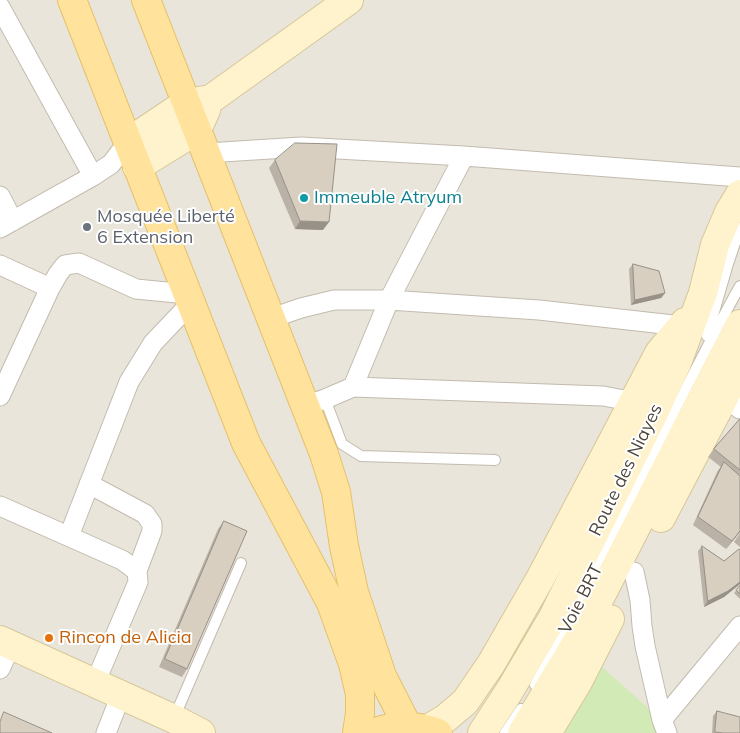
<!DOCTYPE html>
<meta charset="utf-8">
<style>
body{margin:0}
canvas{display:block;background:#f6f3ec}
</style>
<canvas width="740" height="733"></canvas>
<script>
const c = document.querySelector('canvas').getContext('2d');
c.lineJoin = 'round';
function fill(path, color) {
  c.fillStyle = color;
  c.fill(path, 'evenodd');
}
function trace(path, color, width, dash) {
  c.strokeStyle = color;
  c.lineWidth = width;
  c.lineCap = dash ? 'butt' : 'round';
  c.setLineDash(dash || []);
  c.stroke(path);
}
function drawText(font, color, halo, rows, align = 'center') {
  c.font = font + ' Mulish,sans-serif';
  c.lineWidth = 4;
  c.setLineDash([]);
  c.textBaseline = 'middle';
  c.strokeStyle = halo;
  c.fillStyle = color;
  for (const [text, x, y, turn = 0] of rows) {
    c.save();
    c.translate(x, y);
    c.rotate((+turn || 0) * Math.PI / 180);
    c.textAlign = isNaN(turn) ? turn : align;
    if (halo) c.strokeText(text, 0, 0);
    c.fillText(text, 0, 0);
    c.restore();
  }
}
fill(new Path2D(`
 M0,0h740v733h-740z`), '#eae5da');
fill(new Path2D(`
 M601,666l46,41 17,26h-101z`), '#d2eab5');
const lane = new Path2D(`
 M707,336l20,-69 13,-39
 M325,399l17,45 19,12 134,4
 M535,685c73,-131 132,-268 205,-399
 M174,718l67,-155
 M505,733l16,-24`);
const street = new Path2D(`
 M0,7l93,169
 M207,153l94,-6 163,9 276,21
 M0,196l13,25
 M0,228l93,-52 18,-12 17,-22
 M0,265l50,23
 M272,318l29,-10 33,-8h55l150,10 143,16
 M353,387l36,-87 75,-144
 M0,396l50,-108 8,-14 7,-9 14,-2 57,26 51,5
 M725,396l15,13
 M305,406l20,-7 28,-12 250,9 32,6
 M89,484l56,30 7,10v7l-15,40 1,11 -43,101
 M0,506l122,54 15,11
 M69,536l60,-154 24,-39 38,-40
 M634,572l6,28 2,26 3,20 17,74 5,13
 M0,669l11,-24
 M662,720l78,-94
 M106,733l15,-38`);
const secondary = new Path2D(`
 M128,142l58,-39 25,-4 138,-99
 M137,167l60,-37 9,-20
 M661,518l64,-122 8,-18 4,-20
 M0,640l174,79 27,14
 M426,730l20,-12 19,-16 26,-38 49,-85 119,-226 26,-31
 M482,733l28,-43 43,-73 101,-204 23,-50 26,-70 12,-48 14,-33 11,-18
 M522,733l59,-98 159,-311
 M547,733l31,-51 32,-63`);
const primary = new Path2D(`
 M72,0l174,443 85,160 22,61 7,30v19l-3,20
 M146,0l178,454 12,38 8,54 10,46 28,84 26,51
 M373,733c21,-8 44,-8 65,0`);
trace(lane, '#c2bbae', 12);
trace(street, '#c2bbae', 21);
trace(secondary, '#d6c79b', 30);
trace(primary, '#e6c16a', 30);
trace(lane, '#fff', 10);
trace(street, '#fff', 19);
trace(secondary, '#fff3cd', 28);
trace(primary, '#ffe39c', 28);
fill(new Path2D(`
 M275,160l48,70 -28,-1 -26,-61z
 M633,264l32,29 -4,5 -30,7 -2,-36z
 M740,419v113l-14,17 -33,-24 25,-55 3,-3 -13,-10 6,-8z
 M224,521l-37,148 -5,8 -23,-10 59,-138z
 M740,533v14l-6,-5z
 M702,546l22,15 16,-11v34l-16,13 -20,10 -6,-56z
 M740,586v13l-6,-6z
 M717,711l23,22h-28l1,-17z`), '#bab2a6');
fill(new Path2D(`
 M300,221l29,1 -6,8 -28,-1z
 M665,293l-4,5 -30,7 4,-5z
 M740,531v1l-14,17 6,-8z
 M740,582v2l-16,13 -20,10 4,-6z`), '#979187');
const building = new Path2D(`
 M295,143l42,1 -8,78 -29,-1 -25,-61z
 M633,264l26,7 6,22 -30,7z
 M740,419v51l-26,-21z
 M724,462l16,14v55l-8,10 -34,-24z
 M224,521l23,10 -60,138 -22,-10z
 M702,546l22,15 15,-12 1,1v32l-12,9 -20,10z
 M740,586v8l-4,-4z
 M717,711l23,6v16h-17l-8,-1z
 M4,712l48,21h-52v-11z`);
fill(building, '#d8cfc1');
trace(building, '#979187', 1);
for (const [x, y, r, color] of [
 [304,198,5,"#0f9aa8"],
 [87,227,5,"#6b7280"],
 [49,638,5,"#e8710a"]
]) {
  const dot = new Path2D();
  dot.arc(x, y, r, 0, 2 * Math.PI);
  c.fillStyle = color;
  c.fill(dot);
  trace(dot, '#fff', 2);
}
drawText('18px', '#0d838f', '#fff', [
 ["Immeuble Atryum",314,198]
], 'left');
drawText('18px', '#5b616d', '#fff', [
 ["Mosquée Liberté",97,217],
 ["6 Extension",97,238]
], 'left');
drawText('18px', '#4b4439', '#fff', [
 ["Route des Niayes",626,470,-64],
 ["Voie BRT",581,599,-63]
]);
drawText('18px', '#c56008', '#fff', [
 ["Rincon de Alicia",59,638]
], 'left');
</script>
